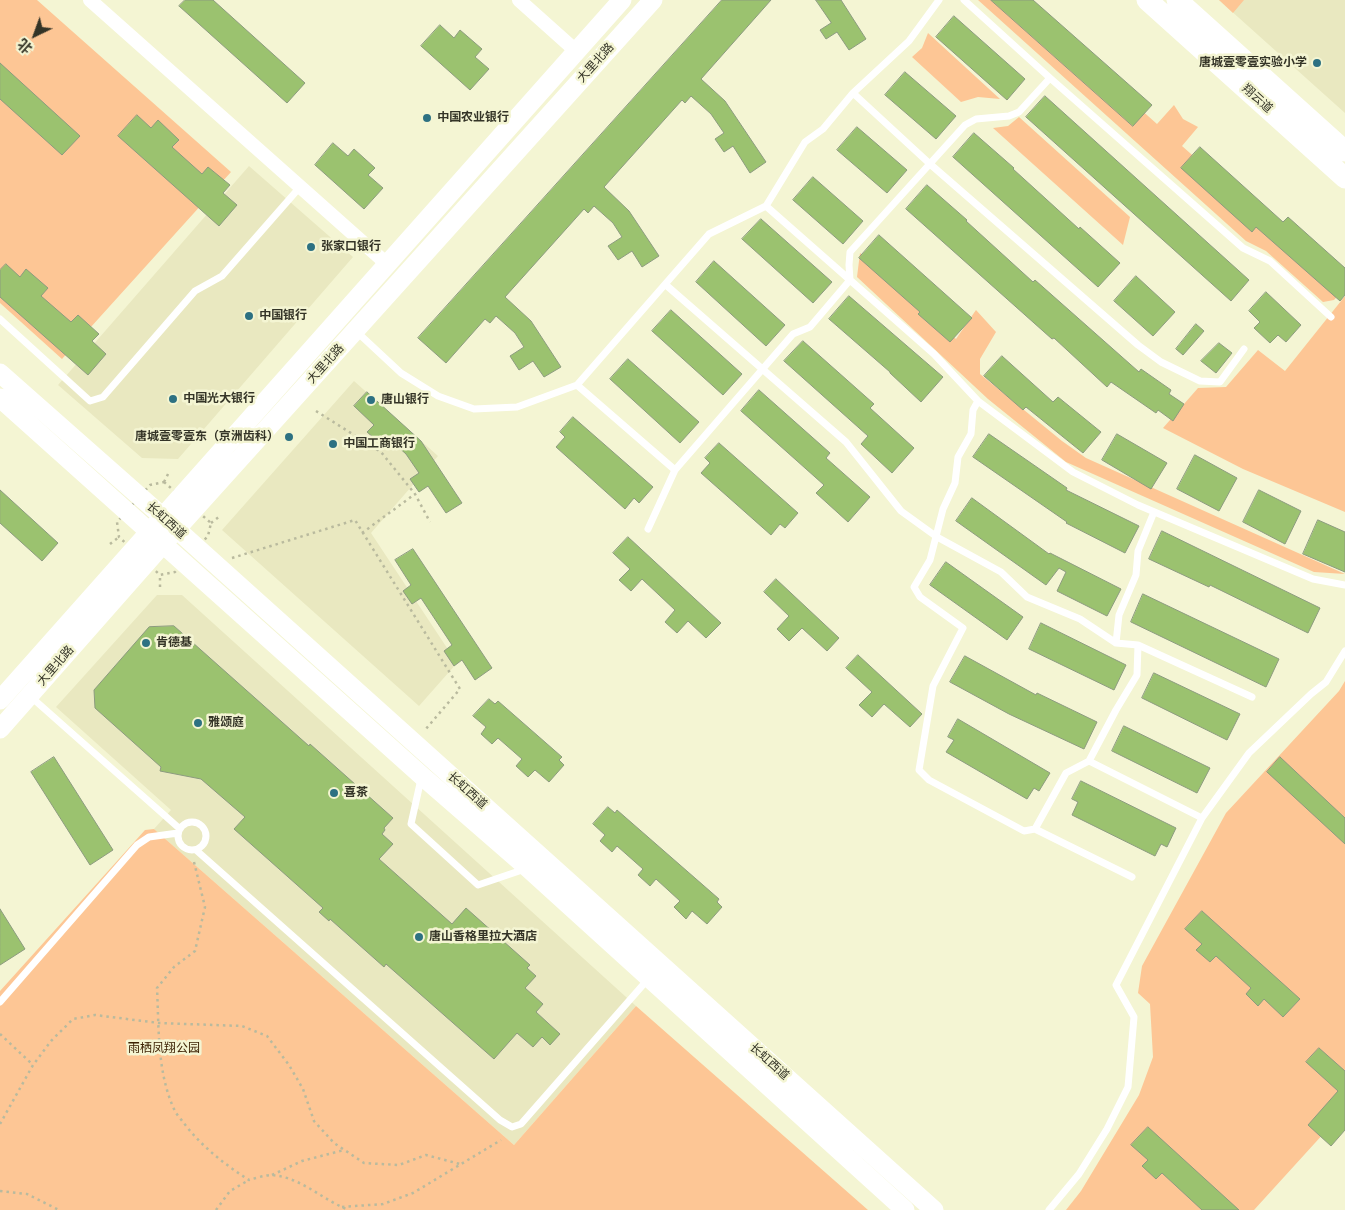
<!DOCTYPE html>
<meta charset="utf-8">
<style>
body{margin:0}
#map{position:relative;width:1345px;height:1210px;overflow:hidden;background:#f4f5d3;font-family:"DejaVu Sans","Noto Sans SC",sans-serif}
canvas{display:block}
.north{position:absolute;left:10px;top:10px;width:50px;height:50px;-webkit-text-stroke:4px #f4f5d3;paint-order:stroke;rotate:222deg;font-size:14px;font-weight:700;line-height:20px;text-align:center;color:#343427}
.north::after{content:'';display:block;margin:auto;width:18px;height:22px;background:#343427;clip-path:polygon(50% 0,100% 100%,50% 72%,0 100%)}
</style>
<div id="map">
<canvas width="1345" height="1210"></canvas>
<div class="north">北</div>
</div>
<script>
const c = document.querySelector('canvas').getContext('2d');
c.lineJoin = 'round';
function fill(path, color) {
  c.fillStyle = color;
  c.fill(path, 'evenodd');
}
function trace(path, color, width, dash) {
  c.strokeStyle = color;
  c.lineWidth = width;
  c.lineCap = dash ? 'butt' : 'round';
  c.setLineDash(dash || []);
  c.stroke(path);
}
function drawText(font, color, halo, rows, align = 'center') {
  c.font = font + ' "DejaVu Sans","Noto Sans SC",sans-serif';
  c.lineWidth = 5;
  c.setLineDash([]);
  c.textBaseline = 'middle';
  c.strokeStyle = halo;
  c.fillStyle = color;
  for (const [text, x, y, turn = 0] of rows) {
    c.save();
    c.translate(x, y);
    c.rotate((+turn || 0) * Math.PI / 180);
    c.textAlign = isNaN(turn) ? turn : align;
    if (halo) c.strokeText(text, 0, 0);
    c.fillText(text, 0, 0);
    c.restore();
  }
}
fill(new Path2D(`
 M1219,0h126v113z
 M249,166l104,91 -175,202 -36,-1 -84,-73z
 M354,381l84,75 -67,77 86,130 -38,43 -197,-176z
 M157,595h25l454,411 -122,139 -360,-316 17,-19 -115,-103z`), '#e9e8c0');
fill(new Path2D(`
 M0,0h37l194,172 -169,187 -62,-56z
 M978,0h40l139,124 17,-19 9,14 15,8 -16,19 162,143 -10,11 -11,2 -57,-51 -20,-10z
 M1219,0h25l-11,13z
 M928,33l72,66 -22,-2 -17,5 -49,-45 10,-9z
 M1019,117l111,100 -7,28 -130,-117 15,-2z
 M860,253l96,86 20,-29 20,22 -16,27v15l82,67 24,17 259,116 -31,-2 -248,-110 -78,-63 -131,-122z
 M1345,296v216l-102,-43 -80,-41 35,-40 28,-1 32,-37 27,21z
 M1345,681v429l-91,100h-188l15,-19 58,-96 14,-38 -3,-53 -12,-11 4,-27 84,-153 113,-122z
 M154,829l360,316 122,-139 232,204h-868v-219l145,-161z`), '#fdc695');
const building = new Path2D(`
 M185,0h28l92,83 -18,20 -108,-97z
 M722,0h49l-70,79 24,22 41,61 -16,11 -17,-27 -9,6 -9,-13 9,-6 -13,-19 -20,-18 -6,7 -3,-3 -78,87 25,24 30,45 -17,11 -10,-16 -14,9 -10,-14 14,-9 -9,-14 -19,-17 -6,7 -4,-4 -79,88 26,24 30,46 -17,10 -11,-16 -14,9 -9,-14 14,-9 -9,-14 -19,-17 -6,7 -5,-4 -39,44 -28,-25z
 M816,0h25l25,39 -17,11 -12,-18 -11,7 -6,-9 11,-7z
 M991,0h42l119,105 -19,21z
 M954,16l71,63 -18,21 -71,-63z
 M440,25l14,13 6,-8 22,19 -7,8 14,12 -19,21 -49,-44z
 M0,63l80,73 -18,19 -62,-56z
 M905,72l51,44 -20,23 -51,-44z
 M1045,96l204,184 -18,21 -205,-184z
 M137,115l14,13 7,-8 21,20 -7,7 30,27 6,-7 22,18 -7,8 14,12 -18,21 -101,-90z
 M857,127l50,43 -20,23 -50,-43z
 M974,133l40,35 -1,1 66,60 1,-2 40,36 -22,24 -145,-130z
 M333,143l15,13 6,-7 21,19 -7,7 15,13 -19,21 -49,-44z
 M1200,147l83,75 5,-5 57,51v27l-5,6 -84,-74 -4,5 -71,-64z
 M813,177l50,44 -20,23 -50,-44z
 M927,185l40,35 -1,1 67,61 2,-2 104,92 2,-3 30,21 -2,4 15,10 -11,17 -15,-11 -2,3 -45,-31 -4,5 -53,-49 -2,1 -146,-130z
 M761,219l71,63 -19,21 -71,-64z
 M879,235l93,83 -22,24 -32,-28 2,-2 -61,-54z
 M714,261l71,64 -19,21 -70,-64z
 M6,264l14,13 6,-8 22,19 -7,8 30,26 7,-7 21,19 -7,7 14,13 -18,21 -88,-78v-27z
 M1136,276l39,36 -22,24 -39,-35z
 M1266,292l35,33 -15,17 -8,-7 -8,8 -16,-15 6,-6 -11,-11z
 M849,296l94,81 -22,25 -31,-29v-1l-61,-53z
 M671,310l71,64 -19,21 -71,-64z
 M1196,324l8,7 -21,24 -7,-6z
 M803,341l71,63 -4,4 44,40 -22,25 -31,-29 7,-8 -84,-75z
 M1219,343l13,10 -16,20 -15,-12z
 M1002,356l51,46 5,-5 43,35 -18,21 -57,-46 -3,3 -39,-34z
 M628,359l71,63 -19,21 -70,-64z
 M759,390l71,63 -4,5 44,39 -22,25 -32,-29 8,-8 -83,-74z
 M367,392l54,49 41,62 -16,10 -18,-27 -9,6 -9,-13 9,-6 -13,-19 -20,-18 -6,7 -13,-11 7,-7 -20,-19z
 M573,417l80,70 -14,16 -5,-5 -9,11 -69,-62 9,-10 -5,-5z
 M989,434l78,54 -1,2 73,36 -14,27 -59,-30 1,-1 -94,-65z
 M1117,434l50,29 -16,26 -49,-29z
 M719,443l79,70 -13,15 -5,-4 -9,11 -70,-62 9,-10 -5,-5z
 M1195,455l42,23 -18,33 -42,-22z
 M0,490l58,53 -16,18 -42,-38z
 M1259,490l42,21 -16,33 -42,-22z
 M972,498l77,56 1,-1 71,36 -14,27 -50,-25 9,-19 -7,-4 -13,17 -90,-64z
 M1318,520l27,12v40l-42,-18z
 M1162,531l158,77 -12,25 -98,-48 -1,2 -60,-28z
 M628,537l93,86 -15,15 -18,-17 -11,12 -12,-11 10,-12 -33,-31 -11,12 -12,-11 11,-11 -17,-16z
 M413,549l79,119 -17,12 -13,-20 -8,6 -10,-15 8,-6 -31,-47 -9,6 -9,-13 8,-6 -16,-25z
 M946,562l77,55 -16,23 -77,-55z
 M776,579l63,59 -12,13 -25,-23 -13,13 -12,-12 12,-13 -25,-24z
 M1143,594l136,65 -13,28 -135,-65z
 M1041,623l85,42 -12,25 -85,-41z
 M174,626l135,120 1,-2 83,74 -9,10 1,2 -3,4 11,10 -14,15 73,65 14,-16 64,57 -3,3 9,8 -11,12 18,16 -7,8 24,22 -10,11 -8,-8 -9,10 -16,-14 -23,26 -108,-95 -2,3 -54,-48 -1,2 -10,-9 4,-4 -89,-79 11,-12 -44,-38 -41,-8 1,-4 -66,-59 -1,-18 55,-63z
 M858,655l64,59 -12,13 -26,-23 -12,13 -13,-12 13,-13 -26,-24z
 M965,656l71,39 1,-2 60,29 -13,27 -75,-35 -59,-32z
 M1154,673l86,41 -13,26 -85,-42z
 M489,699l6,5 3,-3 64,56 -3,3 5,5 -15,17 -14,-12 -7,7 -12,-11 6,-7 -24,-21 -6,6 -11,-10 5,-7 -13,-11z
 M958,719l92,54 -11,18 -5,-3 -7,11 -81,-47 8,-12 -6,-3z
 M1124,726l86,42 -13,25 -85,-42z
 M54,757l59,93 -23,15 -59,-93z
 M1280,757l65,61v26l-78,-72z
 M1081,781l95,47 -9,19 -6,-3 -6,12 -83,-41 6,-13 -6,-3z
 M608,807l7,6 2,-3 102,89 -2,3 5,5 -15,17 -15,-13 -6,8 -12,-12 6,-6 -24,-22 -6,7 -12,-11 5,-6 -26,-23 -5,6 -12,-11 5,-6 -12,-11z
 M0,909l25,40 -25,16z
 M1202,911l98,88 -17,18 -19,-18 -6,7 -12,-12 5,-6 -35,-32 -6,6 -14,-12 6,-6 -17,-15z
 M1319,1048l26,23v59l-14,16 -23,-21 30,-34 -32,-29z
 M1148,1127l91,83h-37l-40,-37 -6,6 -14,-13 6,-6 -17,-15z`);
fill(building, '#9bc26f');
trace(building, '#8c9b7f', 1);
trace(new Path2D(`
 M316,411l65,41 34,42 15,28
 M164,482l47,41 -3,13 -33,36 -15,3 -41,-38 -2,-15 33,-37z
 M164,482l5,-10
 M211,523l9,-7
 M362,533l53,-39
 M110,544l9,-7
 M232,558l123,-38 105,169 -35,41
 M160,587v-12
 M194,862l11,45 -10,44 -21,16 -17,21c2,40 0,84 17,121 2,5 6,9 9,13 18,24 41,42 66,58 7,-2 16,-5 23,-5 31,3 50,25 77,35
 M0,1034l33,31
 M0,1124l33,-59 18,-24 22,-22 22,-4 64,8 83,3 25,10 22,29 14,24 11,32 20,22 30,20 35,2 27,-10 34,9
 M272,1175l30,-14 42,-11
 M0,1191l27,3 32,16
 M342,1207l41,-3 30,-11 88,-53
 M216,1210l14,-19 19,-11`), '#b9ba9e', 2.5, [2.5, 4]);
trace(new Path2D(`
 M964,0l86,78 193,170 27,13 61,56
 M853,93l77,71 208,181 23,17 39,19 20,1 24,-33
 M766,206l168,148 44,47 95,71 65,33 175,74 32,6
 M666,285l180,157 55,69 36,26 64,35 26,25 53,22 36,24 22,2 114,52
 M0,319l90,82 13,-4 92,-106 27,-15 78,-89
 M357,332l44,41 37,23 36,13 43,-2 60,-22 132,-151 57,-28 39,-64 18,-13 30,-36 56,-52 30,-41
 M577,385l98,85
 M978,401l-5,9 -2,24 -13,23 -3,26 -12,26 -13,51 -16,27 6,10 43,31 -30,58 -14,84 10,10 95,51 11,-2 97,48
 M648,529l27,-59 118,-136 17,-7 40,-47 -1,-15 1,-13 115,-127 11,-6 33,-3 10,-4 31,-34
 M1116,643l3,-28 17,-40 2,-24 16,-39
 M30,696l150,133
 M1089,761l113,57
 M421,779l-10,45 67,61 47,-16
 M178 836a14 14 0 1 1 28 0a14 14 0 1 1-28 0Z
 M1035,829l31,-56 23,-12 27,-51 21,-35 1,-30
 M196,850l304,270 12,7 9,-3 128,-146
 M0,1002l137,-157 12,-8 29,-4
 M1049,1210l30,-36 28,-45 21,-42 6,-70 -18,-32 86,-167 47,-65 62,-59 15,-12 19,-31`), '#fff', 7);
trace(new Path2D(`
 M90,0l297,264
 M519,0l57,51`), '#fff', 14);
trace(new Path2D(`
 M0,373l163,144 771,693
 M0,398l422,378 106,92 377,342
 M0,700l622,-700
 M0,729l163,-185 490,-544`), '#fff', 19);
trace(new Path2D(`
 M1147,0l198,178
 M1177,0l168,151`), '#fff', 21);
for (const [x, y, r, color] of [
 [1317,63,5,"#2d7182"],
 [427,118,5,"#2d7182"],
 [311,247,5,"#2d7182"],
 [249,316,5,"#2d7182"],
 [173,399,5,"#2d7182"],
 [371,400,5,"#2d7182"],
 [289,437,5,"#2d7182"],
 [333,444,5,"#2d7182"],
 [146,643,5,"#2d7182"],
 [198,723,5,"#2d7182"],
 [334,793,5,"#2d7182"],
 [419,937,5,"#2d7182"]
]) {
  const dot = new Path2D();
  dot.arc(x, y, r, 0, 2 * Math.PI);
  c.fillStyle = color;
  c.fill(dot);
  trace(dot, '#f4f5d3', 2);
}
drawText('12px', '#343427', '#f4f5d3', [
 ["大里北路",596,63,-48],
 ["翔云道",1257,99,42],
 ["大里北路",326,364,-48],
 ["长虹西道",166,521,42],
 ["大里北路",56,666,-49],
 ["长虹西道",467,791,42],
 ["长虹西道",769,1062,42]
]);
drawText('bold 12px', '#343427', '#f4f5d3', [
 ["唐城壹零壹实验小学",1307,63,"right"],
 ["中国农业银行",437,118],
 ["张家口银行",321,247],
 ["中国银行",259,316],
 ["中国光大银行",183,399],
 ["唐山银行",381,400],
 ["唐城壹零壹东（京洲齿科）",279,437,"right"],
 ["中国工商银行",343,444],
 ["肯德基",156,643],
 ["雅颂庭",208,723],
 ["喜茶",344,793],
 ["唐山香格里拉大酒店",429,937]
], 'left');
drawText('12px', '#3d2204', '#f4f5d3', [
 ["雨栖凤翔公园",164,1049]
]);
</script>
